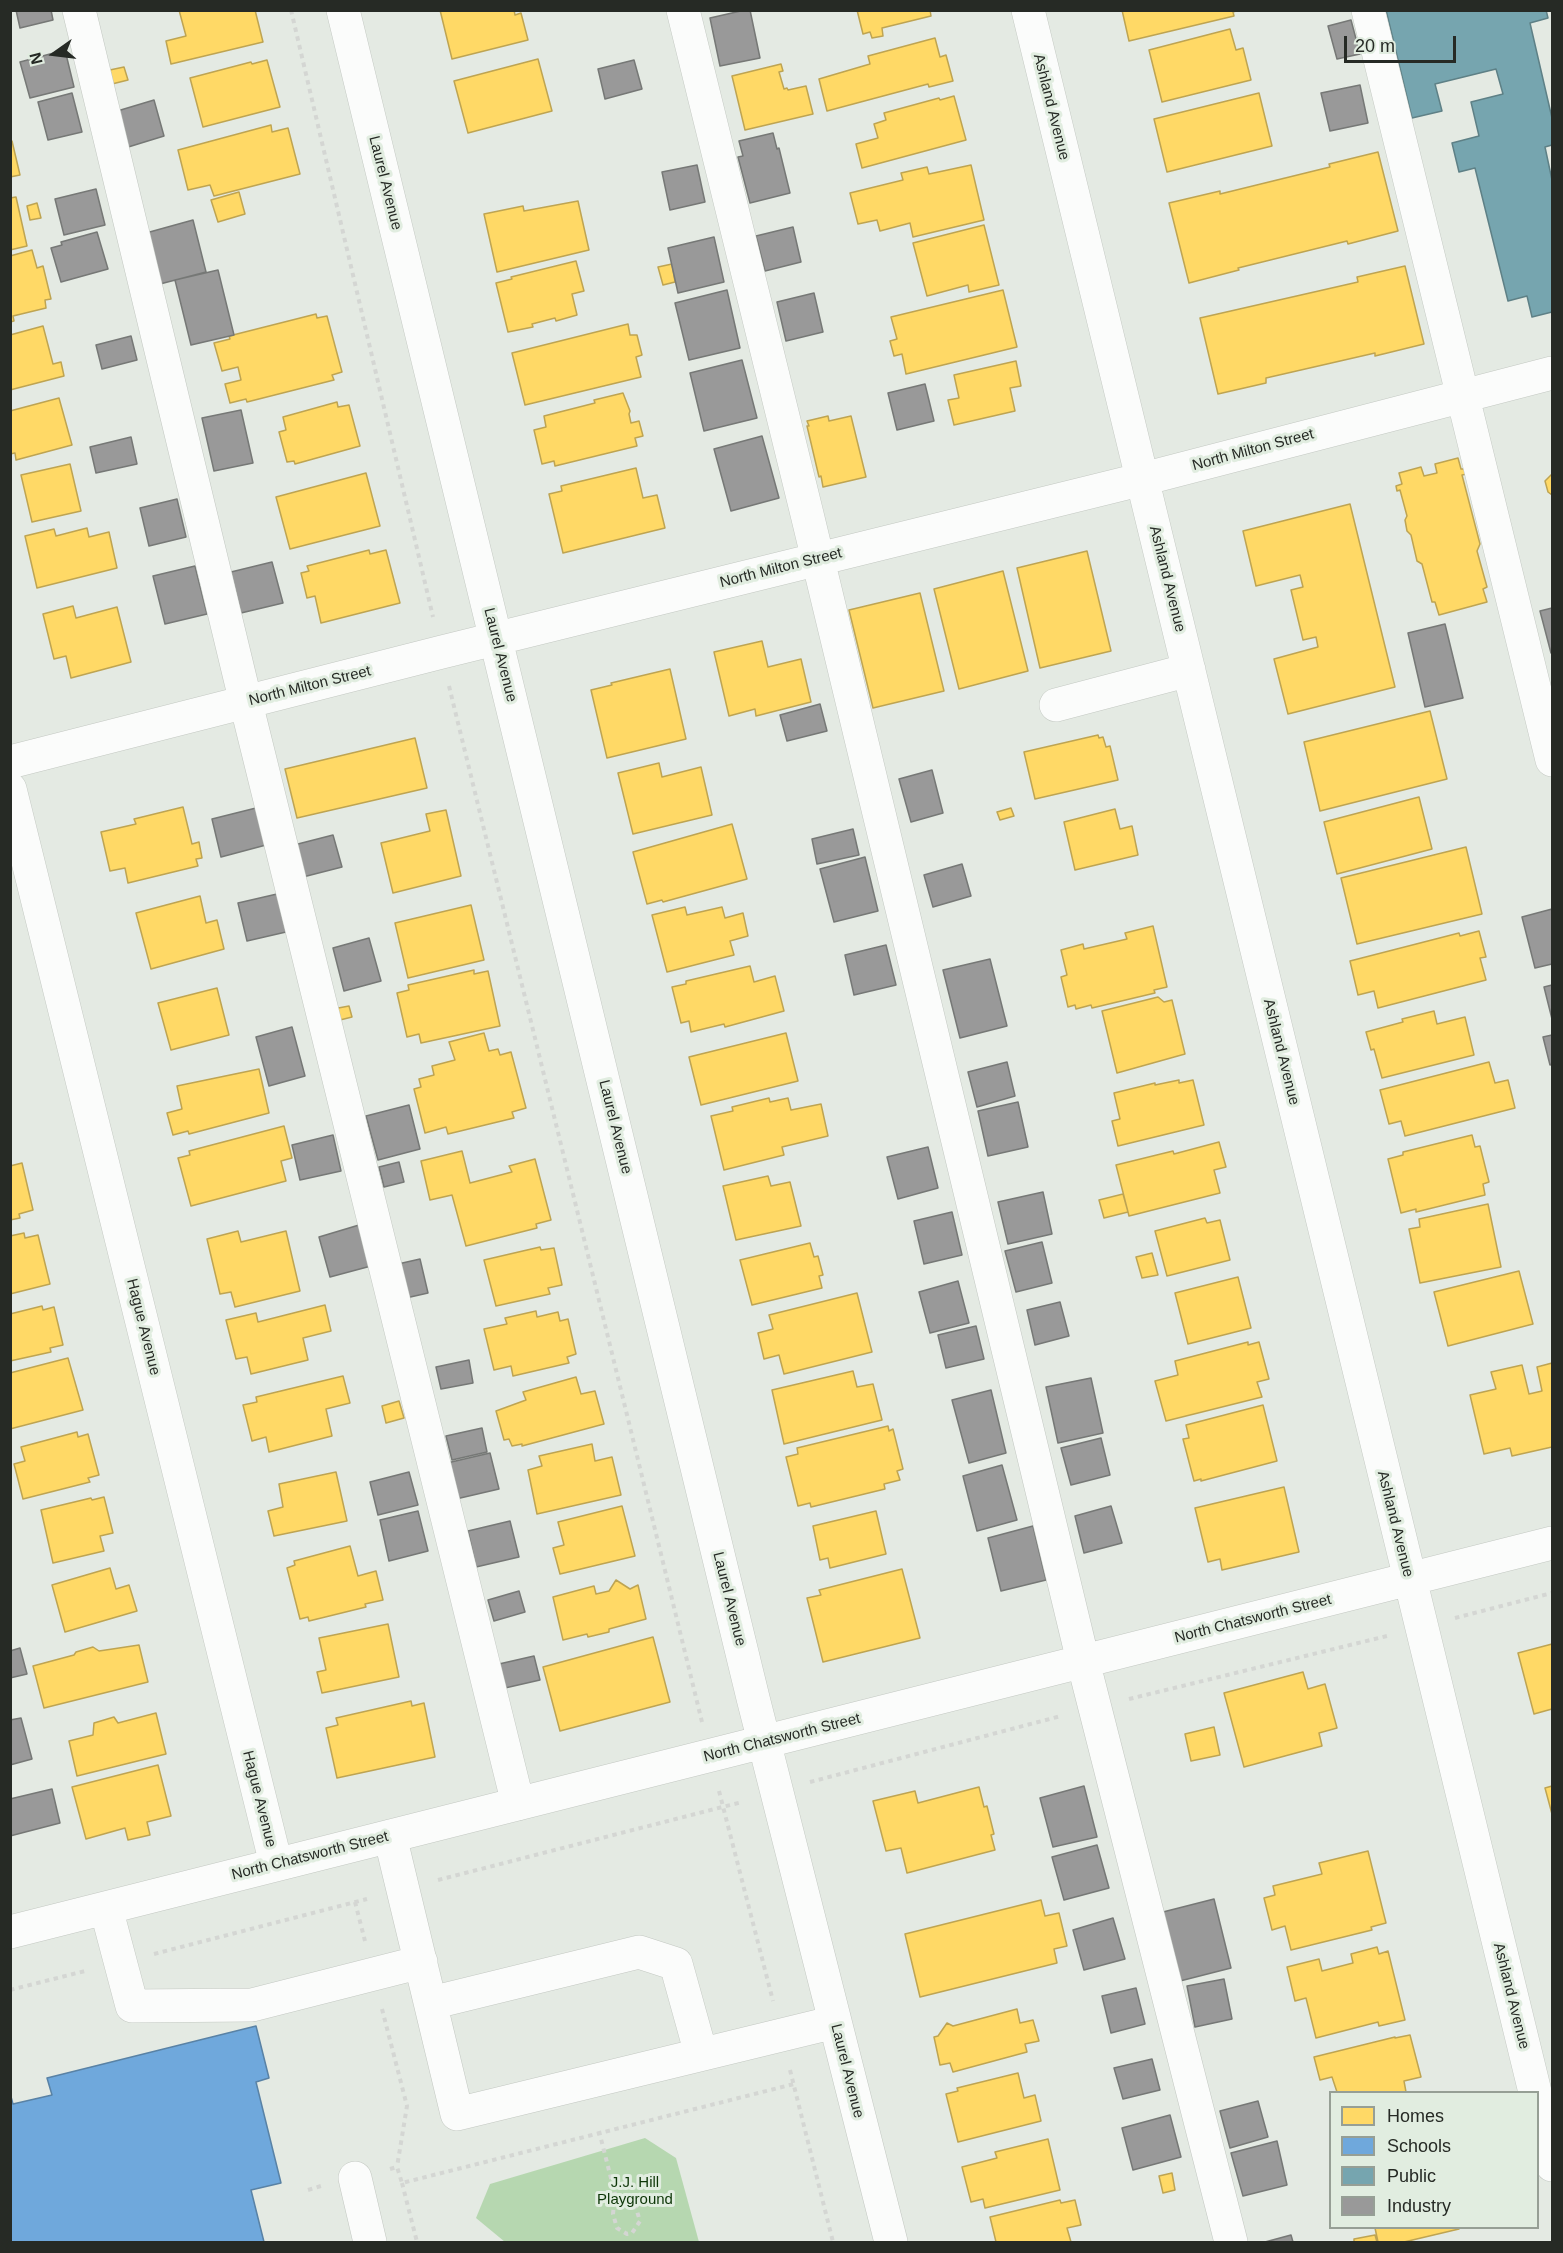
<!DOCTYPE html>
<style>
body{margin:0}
#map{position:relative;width:1563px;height:2253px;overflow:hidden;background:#e4eae3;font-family:Helvetica,sans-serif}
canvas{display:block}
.frame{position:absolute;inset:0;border:12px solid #262a25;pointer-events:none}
.legend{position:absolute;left:1329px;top:2091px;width:210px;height:138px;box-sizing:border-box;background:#e1ede0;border:2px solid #969f95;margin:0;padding:8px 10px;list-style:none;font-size:18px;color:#262a25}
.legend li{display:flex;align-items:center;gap:12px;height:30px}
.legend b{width:30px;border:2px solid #969f95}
.north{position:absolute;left:24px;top:24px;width:60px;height:60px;-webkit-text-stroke:4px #e1ede0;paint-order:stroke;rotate:256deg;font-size:16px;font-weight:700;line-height:24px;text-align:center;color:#262a25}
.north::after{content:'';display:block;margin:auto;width:21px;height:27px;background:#262a25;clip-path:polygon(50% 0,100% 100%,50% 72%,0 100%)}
.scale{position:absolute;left:1344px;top:36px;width:112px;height:27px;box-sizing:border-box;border:3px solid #262a25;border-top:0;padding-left:8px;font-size:18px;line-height:21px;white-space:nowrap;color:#262a25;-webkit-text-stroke:4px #e1ede0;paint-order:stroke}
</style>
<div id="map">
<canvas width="1563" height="2253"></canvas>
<div class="frame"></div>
<ul class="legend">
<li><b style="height:16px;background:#ffd966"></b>Homes</li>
<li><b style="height:16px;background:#6fa8dc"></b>Schools</li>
<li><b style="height:16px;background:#76a5af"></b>Public</li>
<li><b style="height:16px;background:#999"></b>Industry</li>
</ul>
<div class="north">N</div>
<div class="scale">20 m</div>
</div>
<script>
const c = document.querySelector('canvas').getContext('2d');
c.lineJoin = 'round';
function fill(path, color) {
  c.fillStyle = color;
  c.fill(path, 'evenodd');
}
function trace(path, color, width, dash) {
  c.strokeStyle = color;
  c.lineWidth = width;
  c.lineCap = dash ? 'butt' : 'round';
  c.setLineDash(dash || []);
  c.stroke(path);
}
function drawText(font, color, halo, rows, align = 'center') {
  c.font = font + ' Helvetica,sans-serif';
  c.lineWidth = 6;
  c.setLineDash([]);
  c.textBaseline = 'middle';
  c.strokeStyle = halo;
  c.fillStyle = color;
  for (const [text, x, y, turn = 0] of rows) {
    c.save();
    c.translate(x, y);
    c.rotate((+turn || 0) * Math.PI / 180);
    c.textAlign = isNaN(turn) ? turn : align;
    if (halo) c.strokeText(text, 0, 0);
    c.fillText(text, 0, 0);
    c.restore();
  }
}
fill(new Path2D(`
 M645,2138l31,20 23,84h-194l-29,-24 14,-34z`), '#b6d7b0');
const homes = new Path2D(`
 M179,10h76l8,32 -92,22 -5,-23 20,-5z
 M440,10h74l1,5 6,-2 7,27 -76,19z
 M857,10h73l1,6 -49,12 1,8 -11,2 -2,-6 -7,2z
 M1122,10h117l-6,2 1,4 -105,25z
 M1230,29l6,21 7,-2 8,32 -89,22 -13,-52z
 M935,38l5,19 6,-2 7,26 -24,6 -1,-3 -101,27 -8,-32 51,-15 -2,-8z
 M538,59l14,52 -84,22 -14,-52z
 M267,60l13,47 -77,20 -13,-49 61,-16 1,2z
 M781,64l2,7 -4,1 5,17 3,-1 1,2 18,-4 7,28 -68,16 -13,-54z
 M124,67l4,13 -20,5 -3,-14z
 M1259,93l13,53 -105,26 -13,-53z
 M954,96l12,44 -104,28 -6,-24 22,-6 -4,-14 12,-4 -2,-7 55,-15 1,2z
 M271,125l1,7 16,-4 12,46 -86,22 -4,-11 -22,5 -10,-40z
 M12,141l8,34 -10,2v-35z
 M1378,152l20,79 -50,13 -1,-3 -109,27 1,2 -50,13 -20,-80 51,-12v3l110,-27 -1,-3z
 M971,165l13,55 -71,17 -3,-14 -30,8 -3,-11 -19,4 -8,-31 53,-13 -2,-7 26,-6 2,7z
 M239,192l6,22 -27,8 -7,-22z
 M16,197l11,49 -17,4v-52z
 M578,201l11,49 -92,22 -13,-58 39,-8 1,5z
 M37,203l4,15 -11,2 -3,-14z
 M984,225l15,60 -30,7 -1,-7 -41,11 -14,-53z
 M32,250l5,18 6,-2 8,33 -6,1 1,8 -33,8 1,5 -4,1v-66z
 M576,261l8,30 -12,3 5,21 -21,6 -1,-3 -23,6 1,3 -25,5 -12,-49 16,-4 -1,-2z
 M672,264l3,18 -12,3 -5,-18z
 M1405,266l19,78 -49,12v-3l-109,25v5l-48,11 -18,-76 158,-36 -1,-5z
 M1003,290l14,57 -111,27 -4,-20 -8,2 -4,-15 7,-2 -6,-22z
 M316,314l1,4 10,-2 15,56 -10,3 2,5 -87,22 -1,-3 -16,4 -5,-19 16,-4 -3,-13 -16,4 -8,-28 16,-4 -1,-3z
 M628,324l2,11h7l5,20 -6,2 5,20 -116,28 -13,-52z
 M43,326l10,38 8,-2 3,14 -54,14v-55z
 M1016,361l5,25 -11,2 5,23 -61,14 -6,-25 11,-2 -5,-23z
 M623,393l7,18 -1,3 2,9 8,-2 4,15 -8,2 2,8 -82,20 -1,-5 -12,3 -8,-34 12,-3 -2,-11 51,-13 -1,-3z
 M59,398l13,47 -56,15 -1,-7 -5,1v-43z
 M337,402l1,5 11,-2 11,41 -65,18 -1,-3 -7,1 -8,-30 7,-2 -3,-13z
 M828,416l1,5 22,-5 15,61 -43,10 -2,-11 -2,1 -12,-51h2l-2,-5z
 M1458,458l3,11h4l2,5 -5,1 18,69 -3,7 10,36 -4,2 4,13 -48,13 -4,-13h-3l-10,-38 -5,-3 -6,-26 -4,-4 -2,-11 2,-4 -7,-26 -3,1 -1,-5 6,-2 -3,-11 22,-6 3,9 13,-3 -2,-9z
 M70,464l11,47 -49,11 -11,-47z
 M636,468l7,30 14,-3 8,33 -102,25 -14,-59 13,-3 -1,-5z
 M366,473l14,53 -90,23 -14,-52z
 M1552,474v21l-4,-3 -3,-11z
 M1350,504l45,183 -107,27 -14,-55 44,-12 -2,-10 -13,3 -12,-50 12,-3 -3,-12 -44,11 -13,-55z
 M87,528l2,9 20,-5 8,36 -80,20 -12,-52 29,-7 2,7z
 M369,550l1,4 16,-4 14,53 -79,20 -6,-27 -8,2 -6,-25 8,-2 -2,-5z
 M1087,551l24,100 -71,17 -23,-100z
 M1003,571l25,100 -69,18 -25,-100z
 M920,593l24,98 -71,17 -24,-98z
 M73,606l3,12 41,-11 14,55 -60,16 -5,-22 -12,3 -11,-45z
 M762,641l6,26 33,-8 10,43 -55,14 -1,-7 -26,7 -15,-64z
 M670,669l16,70 -79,19 -16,-68 21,-5 -1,-2z
 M1430,711l17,68 -127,32 -16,-69z
 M1098,735l1,3 4,-1 3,10 4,-1 8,34 -83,19 -11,-47z
 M415,738l12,50 -130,30 -12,-49z
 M659,763l3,14 39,-10 11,48 -79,19 -15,-61z
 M1419,797l13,52 -95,25 -13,-52z
 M183,807l9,37 7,-2 3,16 -6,1 2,7 -70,17 -3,-15 -15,3 -9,-39 35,-8 -2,-5z
 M1011,808l3,8 -14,4 -3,-8z
 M1115,809l5,20 12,-3 6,29 -63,15 -11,-48z
 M446,810l15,66 -68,17 -12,-50 49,-12 -4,-17z
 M732,824l15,55 -84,23 -1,-2 -15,4 -14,-52z
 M1466,847l16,67 -125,30 -16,-66z
 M200,896l6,27 11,-3 7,29 -73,20 -15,-56z
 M471,905l13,55 -76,18 -13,-55z
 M685,907l2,8 35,-8 3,11 18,-5 5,23 -18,5 4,14 -67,17 -15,-57z
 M1153,926l14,61 -13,3 1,3 -63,15 -1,-3 -15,4 -1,-4 -7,2 -7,-30 6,-2 -6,-25 22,-6 1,5 43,-10 -2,-6z
 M1479,931l7,26 -6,1 6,22 -108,28 -4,-17 -16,4 -8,-34 109,-28 1,3z
 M750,966l4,16 21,-6 9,35 -59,16 -1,-3 -33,8 -2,-11 -8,2 -9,-36 14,-3v-3z
 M474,970v4l14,-3 12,55 -79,17 -2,-9 -12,3 -10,-44 12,-3 -1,-5z
 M217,988l12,47 -58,15 -13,-47z
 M1158,997l6,5 8,-2 13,54 -68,19 -15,-62z
 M349,1006l3,11 -16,4 -3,-12z
 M1434,1011l3,13 28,-7 9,38 -92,23 -8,-29 -3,1 -5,-18 37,-10 -1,-3z
 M484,1033l5,18 9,-2 2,6 11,-3 15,56 -14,4 2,6 -66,16 -2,-7 -21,6 -11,-44 7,-2 -2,-8 15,-4 -2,-9 23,-6 -6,-18z
 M786,1033l12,48 -97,24 -12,-48z
 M1489,1062l6,21 13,-3 7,28 -110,28 -4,-15 -12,3 -9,-34z
 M259,1069l10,44 -80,21 -1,-3 -15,4 -6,-22 15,-4 -5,-23z
 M1179,1080v3l14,-3 11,45 -86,21 -6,-25 8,-2 -6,-26 41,-10v2z
 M769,1098l1,4 18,-4 3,12 30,-6 7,32 -46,11 2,8 -60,15 -13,-54 22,-5 -1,-4z
 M284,1126l8,32 -11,3 5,20 -95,25 -13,-48 12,-3 -1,-4z
 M1472,1135l3,12 5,-1 9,36 -6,2 2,11 -69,17v-3l-15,4 -13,-54 15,-4v-3z
 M1219,1142l7,25 -12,3 6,23 -91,23 -13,-51 57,-14 1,3z
 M462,1151l8,32 42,-11 -3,-6 26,-7 16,61 -15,4 1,4 -71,18 -14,-51 -22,5 -9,-39z
 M22,1163l11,47 -14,4 1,4 -10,2v-54z
 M768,1176l3,10 19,-4 11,44 -65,14 -13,-54z
 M1123,1194l5,18 -24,6 -5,-18z
 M1488,1204l13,63 -81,16 -11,-54 11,-2 -1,-8z
 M1205,1218l2,5 13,-3 10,40 -63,16 -12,-45z
 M238,1231l3,11 45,-11 14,60 -65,16 -4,-15 -11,2 -13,-55z
 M24,1233l1,5 13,-3 12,49 -40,10v-58z
 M810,1243l4,14 4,-1 5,19 -4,1 3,12 -70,17 -12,-45z
 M540,1247l1,3 13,-2 8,37 -14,3 2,6 -54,12 -12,-46z
 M1152,1253l6,22 -16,3 -6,-21z
 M1519,1271l14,53 -85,22 -14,-54z
 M1238,1277l13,51 -63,16 -13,-51z
 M857,1293l15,59 -88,22 -5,-19 -15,4 -6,-26 15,-4 -4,-14z
 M325,1305l6,26 -28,7 5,22 -57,14 -4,-17 -11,2 -10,-39 30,-7 2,9z
 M42,1306l1,4 11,-3 9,38 -13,3 1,4 -41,9v-47z
 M536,1311l1,6 21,-5 2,9 8,-2 8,35 -9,3 2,6 -56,13 -2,-10 -17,4 -10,-41 23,-5 -2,-6z
 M1248,1342v3l11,-3 10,37 -12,3 5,15 -96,24 -11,-40 23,-6 -3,-14z
 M68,1358l15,52 -73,19v-56z
 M1552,1363v84l-40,9 -2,-8 -26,6 -14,-59 26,-6 -5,-17 31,-7 7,29 13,-3 -5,-24z
 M853,1371l4,16 16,-3 9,36 -98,24 -12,-54z
 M343,1376l7,27 -24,6 6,27 -63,16 -3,-15 -14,4 -9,-36 14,-3 -1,-5z
 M576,1377l5,17 14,-3 9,33 -82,22v-2l-10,2 -3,-7 -5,1 -8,-29 30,-11 -3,-8z
 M399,1401l5,17 -18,5 -4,-17z
 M1263,1405l14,56 -76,20v-2l-7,2 -11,-42 6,-1 -3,-13z
 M888,1426l1,5 4,-2 10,40 -6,2 3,9 -16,4 1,5 -74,18 -1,-4 -12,3 -12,-49 12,-3 -1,-6z
 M77,1432l1,5 10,-3 11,41 -11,3 2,4 -67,17 -9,-35 11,-3 -4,-14z
 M592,1444l3,17 17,-4 9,38 -84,19 -9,-44 14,-4 -3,-10z
 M336,1472l11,49 -73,15 -6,-25 15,-4 -4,-23z
 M1284,1487l15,65 -77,18 -2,-11 -12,3 -13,-54z
 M104,1497l9,36 -13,3 4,15 -51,12 -12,-53 50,-12 1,2z
 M622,1506l13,50 -75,18 -7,-26 11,-3 -6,-23z
 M876,1511l10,43 -56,14 -2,-10 -8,2 -7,-34z
 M350,1546l8,30 18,-5 7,29 -18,4 1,3 -57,14 -1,-4 -8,2 -13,-51 8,-3 -1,-4z
 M110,1568l6,21 13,-4 8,26 -72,21 -13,-47z
 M902,1569l18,69 -97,24 -16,-64 14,-3 -2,-5z
 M616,1580l14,9 8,-4 8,34 -37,10v3l-21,5 -1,-3 -24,6 -10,-43 41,-11 2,8 13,-3z
 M388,1624l11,53 -77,16 -5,-21 9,-2 -7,-32z
 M653,1637l17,65 -110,29 -17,-64z
 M1552,1644v65l-18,5 -16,-61z
 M139,1645l9,37 -104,26 -11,-42 41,-11 2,-3 17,-5 6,4z
 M1303,1672l5,17 17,-5 12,44 -18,5 3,13 -78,21 -20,-74z
 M411,1701l1,5 12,-3 11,54 -98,21 -11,-50 12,-3 -2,-7z
 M156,1713l10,41 -89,22 -8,-35 24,-6 1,-12 20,-6 4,6z
 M1214,1727l6,28 -29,6 -6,-27z
 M158,1765l13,51 -24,6 3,13 -22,5 -3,-12 -39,11 -14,-52z
 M1552,1786v28l-7,-26z
 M979,1787l5,20 3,-1 7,28 -3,1 4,15 -88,23 -6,-25 -15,3 -13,-50 42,-10 3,12z
 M1368,1851l18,72 -15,4 1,3 -81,20 -6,-24 -13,4 -8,-32 11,-3 -2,-9 49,-12 -3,-11z
 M1041,1900l4,16 14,-3 8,33 -13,3 3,14 -137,34 -15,-63z
 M1377,1947l2,7 9,-3 17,69 -26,6 -1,-4 -62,16 -10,-40 -11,3 -8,-34 32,-8 3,12 31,-8 -2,-9z
 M1017,2009l3,14 13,-3 6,21 -14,3 2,8 -74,20 -3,-9 -10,2 -6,-28 4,-1 9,-13 6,3z
 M1410,2035l11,42 -17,4 2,11h-69l-5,-15 -12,3 -6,-23 81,-20v1z
 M1018,2073l6,25 11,-3 6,26 -83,21 -12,-48 12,-3 -1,-3z
 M1048,2139l12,51 -75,18 -2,-9 -12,3 -9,-35 35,-9 -2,-6z
 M1172,2173l3,17 -12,3 -4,-17z
 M1060,2200l1,3 14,-3 6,25 -14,3 4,14h-75l-6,-25z
 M1375,2228h83l1,1 -55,13h-26z
 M1375,2235l2,7h-23v-3z`);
fill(homes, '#ffd966');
trace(homes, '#bea452', 1.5);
const schools = new Path2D(`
 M256,2026l13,52 -13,4 25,101 -30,7 13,52h-254v-149l3,11 39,-9 -5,-17z`);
fill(schools, '#6fa8dc');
trace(schools, '#5982a5', 1.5);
const public = new Path2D(`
 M1386,10h160l2,8 -18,5 22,95v27l-7,2 7,33v132l-20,5 -5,-21 -19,5 -33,-133 -16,4 -7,-29 27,-7 -8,-34 32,-8 -7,-25 -61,15 7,27 -30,7z`);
fill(public, '#76a5af');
trace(public, '#5e8086', 1.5);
const industry = new Path2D(`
 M16,10h35l2,10 -33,8z
 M745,10h5l10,48 -40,8 -10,-48z
 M1351,20l9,34 -23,5 -9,-33z
 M65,50l9,37 -44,11 -10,-36z
 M634,60l8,29 -37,10 -7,-30z
 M1360,85l8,38 -38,8 -9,-38z
 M72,93l10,39 -34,8 -10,-38z
 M154,100l10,36 -39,12 -11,-36z
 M773,133l4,16 2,-1 11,45 -40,10 -12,-46 5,-1 -4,-15z
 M697,165l8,37 -35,8 -8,-38z
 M96,189l9,36 -41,10 -9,-36z
 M193,220l13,52 -46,12 -14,-51z
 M793,227l8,35 -36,9 -9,-35z
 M97,232l11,37 -47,13 -10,-34 11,-3 -1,-3z
 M714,237l10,45 -46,11 -10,-45z
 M218,270l16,65 -43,10 -16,-65z
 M727,290l13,58 -51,12 -14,-57z
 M814,293l9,39 -37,9 -9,-39z
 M131,336l6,24 -35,9 -6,-24z
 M742,360l15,58 -53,13 -14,-58z
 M925,384l9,37 -37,9 -9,-37z
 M241,410l12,53 -39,8 -12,-53z
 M762,436l17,62 -48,13 -17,-62z
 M131,437l6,27 -41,9 -6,-26z
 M177,499l9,38 -37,9 -9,-38z
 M272,562l11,41 -42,10 -10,-41z
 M195,566l12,48 -42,10 -12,-48z
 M1552,608v44l-1,1 -11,-42z
 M1445,624l18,74 -38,9 -17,-74z
 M820,704l7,27 -40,10 -7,-26z
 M932,770l11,43 -32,9 -12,-43z
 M256,808l10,37 -45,12 -9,-38z
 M853,829l6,26 -42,9 -5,-25z
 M333,835l9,32 -39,10 -9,-32z
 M865,857l13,54 -44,11 -14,-53z
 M962,864l9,32 -38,11 -9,-32z
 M277,894l9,38 -39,9 -9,-38z
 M1552,909v55l-17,4 -13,-51z
 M369,938l12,43 -37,10 -11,-43z
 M886,945l10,40 -42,10 -9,-40z
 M990,959l17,67 -47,12 -17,-68z
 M1552,985v34l-8,-32z
 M292,1027l13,49 -36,10 -13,-49z
 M1552,1035v29l-2,1 -7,-28z
 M1007,1062l8,34 -38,11 -9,-35z
 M1018,1102l10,45 -40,9 -10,-45z
 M409,1105l11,44 -42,11 -12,-44z
 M333,1135l8,36 -41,9 -8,-35z
 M928,1147l10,41 -40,11 -11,-42z
 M399,1162l5,20 -20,5 -5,-20z
 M1043,1192l9,42 -44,10 -10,-42z
 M952,1212l10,43 -38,9 -10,-43z
 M359,1225l12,41 -41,11 -11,-40z
 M1042,1242l10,41 -36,9 -11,-41z
 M420,1259l8,34 -22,5 -8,-34z
 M958,1281l11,42 -39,10 -11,-41z
 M1060,1302l9,34 -34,9 -8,-35z
 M976,1326l8,33 -38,9 -8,-33z
 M469,1360l4,23 -32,6 -5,-22z
 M1091,1378l12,55 -45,10 -12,-56z
 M991,1390l15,63 -37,10 -17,-63z
 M482,1428l5,24 -35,8 -6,-24z
 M1101,1438l9,37 -39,10 -10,-37z
 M490,1453l9,36 -43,10 -9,-36z
 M1002,1465l15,55 -40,11 -14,-55z
 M409,1472l9,33 -40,10 -8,-33z
 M1111,1506l11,37 -38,10 -9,-37z
 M418,1511l10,40 -39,10 -9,-41z
 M510,1521l9,36 -43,10 -8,-36z
 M1033,1526l13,54 -45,11 -13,-53z
 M519,1591l6,21 -31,9 -6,-21z
 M20,1648l7,26 -17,4v-27z
 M534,1656l6,24 -35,8 -6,-24z
 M21,1718l11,41 -22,6v-45z
 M1084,1786l13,51 -44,10 -13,-49z
 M52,1789l8,34 -50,13v-37z
 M1097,1845l12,43 -45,12 -12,-43z
 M1214,1899l17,69 -51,13 -17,-69z
 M1113,1918l12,41 -41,11 -11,-40z
 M1224,1979l8,40 -37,8 -8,-41z
 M1136,1988l9,36 -34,9 -9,-37z
 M1152,2059l8,31 -37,9 -9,-31z
 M1258,2101l10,36 -38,11 -10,-37z
 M1170,2115l11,42 -48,13 -11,-42z
 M1277,2141l10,44 -44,11 -12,-43z
 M1291,2235l2,7h-28z`);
fill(industry, '#999');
trace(industry, '#767876', 1.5);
const minor = new Path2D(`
 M79,10l167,693 272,1101
 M343,10l410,1688 138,544
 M683,10l124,504 276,1147 148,581
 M1028,10c170,694 335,1389 507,2082
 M1368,10l184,750
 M1056,705l133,-35
 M10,762l432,-110 701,-173 409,-106
 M10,789l266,1075
 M390,1836l67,278 378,-92
 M106,1908l26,98 120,-1 169,-43
 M10,1932l1542,-389
 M431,2003l208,-51 37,12 25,90
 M1538,2105l14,60
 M355,2178l15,64`);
trace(minor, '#c3c8c2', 34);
trace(new Path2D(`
 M291,10l142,607
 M449,686l253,1036
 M1455,1618l97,-25
 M1129,1699l258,-63
 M810,1782l251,-66
 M719,1791l54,210
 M438,1880l304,-78
 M355,1902l10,39
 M154,1954l213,-55
 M10,1990l75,-19
 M382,2009l25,97 -10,61
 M790,2070l43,172
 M599,2131l16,63 -2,20 4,14 10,6 5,-1 8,-12 -4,-13 -21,-14
 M390,2169l7,-2 5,16 392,-99
 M402,2183l15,59
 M308,2190l13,-4`), '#d4d6d3', 4, [4.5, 4.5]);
trace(minor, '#fbfcfb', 33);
drawText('15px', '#262a25', '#e1ede0', [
 ["Ashland Avenue",1051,107,76],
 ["Laurel Avenue",385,183,76],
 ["North Milton Street",1253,450,-15],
 ["North Milton Street",781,568,-14],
 ["Ashland Avenue",1167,579,76],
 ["Laurel Avenue",500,655,76],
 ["North Milton Street",310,686,-14],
 ["Ashland Avenue",1281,1052,76],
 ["Laurel Avenue",615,1127,76],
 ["Hague Avenue",143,1327,76],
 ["Ashland Avenue",1395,1524,76],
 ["Laurel Avenue",729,1599,76],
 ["North Chatsworth Street",1253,1619,-14],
 ["North Chatsworth Street",782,1738,-14],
 ["Hague Avenue",259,1799,76],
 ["North Chatsworth Street",310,1856,-14],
 ["Ashland Avenue",1511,1996,76],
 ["Laurel Avenue",847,2071,76]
]);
drawText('15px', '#0d3607', '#e1ede0', [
 ["J.J. Hill",635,2183],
 ["Playground",635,2200]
]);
</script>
